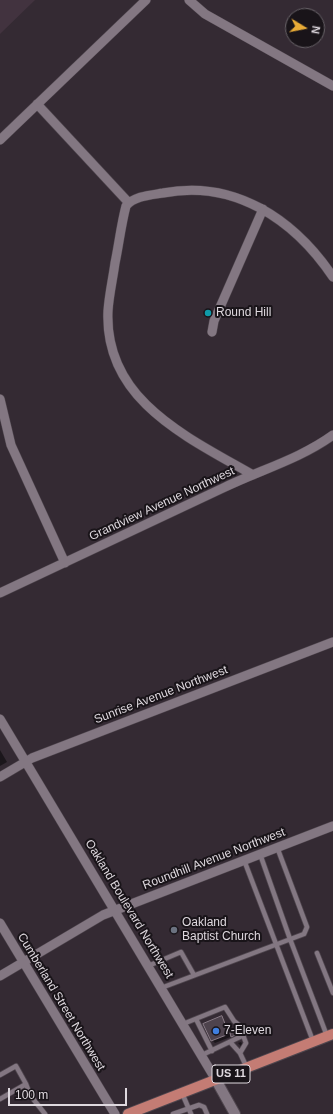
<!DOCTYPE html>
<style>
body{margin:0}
#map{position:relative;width:333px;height:1114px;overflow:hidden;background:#342a33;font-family:Helvetica,sans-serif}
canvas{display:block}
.north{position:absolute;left:285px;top:8px;width:40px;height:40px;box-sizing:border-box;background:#191419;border:1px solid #686368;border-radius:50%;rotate:100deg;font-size:11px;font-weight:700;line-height:16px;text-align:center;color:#dfd9df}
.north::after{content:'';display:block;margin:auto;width:14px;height:18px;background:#e8ab37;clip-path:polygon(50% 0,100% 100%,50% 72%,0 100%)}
.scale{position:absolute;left:8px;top:1088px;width:119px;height:18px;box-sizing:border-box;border:2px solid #dfd9df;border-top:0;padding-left:5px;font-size:12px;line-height:14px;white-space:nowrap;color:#dfd9df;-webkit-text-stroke:3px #191419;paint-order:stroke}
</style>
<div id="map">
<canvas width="333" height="1114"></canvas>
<div class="north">N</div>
<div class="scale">100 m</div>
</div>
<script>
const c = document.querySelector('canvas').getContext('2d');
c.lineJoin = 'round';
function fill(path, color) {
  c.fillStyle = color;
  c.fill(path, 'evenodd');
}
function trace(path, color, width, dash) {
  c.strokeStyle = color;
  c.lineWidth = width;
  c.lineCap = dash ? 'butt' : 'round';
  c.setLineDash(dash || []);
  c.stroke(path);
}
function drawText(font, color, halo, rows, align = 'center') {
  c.font = font + ' Helvetica,sans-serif';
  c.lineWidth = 4;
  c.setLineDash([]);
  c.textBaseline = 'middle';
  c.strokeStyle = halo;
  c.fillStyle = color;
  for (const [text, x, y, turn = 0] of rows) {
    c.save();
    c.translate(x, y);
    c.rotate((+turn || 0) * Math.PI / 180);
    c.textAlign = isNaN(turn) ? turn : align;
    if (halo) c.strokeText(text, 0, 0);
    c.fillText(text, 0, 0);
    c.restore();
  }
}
fill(new Path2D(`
 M0,0h35l-35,34z`), '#42333f');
fill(new Path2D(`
 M0,750l7,12 -7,4z
 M221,1017l9,17 7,-3 1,3 -23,9 -3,-3z
 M241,1042l1,2 -1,2 -3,-3z`), '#0007');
const building = new Path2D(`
 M222,1016l7,18 -18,7 -8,-17z
 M237,1030l1,4 -7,3 -1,-4z`);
fill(building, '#4e434d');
trace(building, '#8a7d88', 1);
const service = new Path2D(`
 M260,854l30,85 37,97
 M244,860l69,181
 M317,953l16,40
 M148,966l33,-14 13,23
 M161,988l143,-54 3,-7 -30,-80
 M196,1019l16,32
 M183,1024l42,-17 9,14 5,4 7,18 -6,10
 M231,1043l9,10 7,15
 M202,1055l42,-20
 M0,1075l16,-9 10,18
 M182,1093l9,21
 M0,1099l26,-15 4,11 15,19
 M173,1114l26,-9 5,2 3,7`);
const minor = new Path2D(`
 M189,0l16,14 128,72
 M37,104l92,99
 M0,140l146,-140
 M212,332l2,-11 49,-112
 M0,399l11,46 54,118
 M253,475c-66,-38 -149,-75 -145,-164 1,-16 5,-33 7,-48 4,-19 6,-38 11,-57 8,-10 25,-11 37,-13 71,-14 131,26 170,84
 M0,593c74,-35 149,-70 223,-105 37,-18 77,-29 110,-53
 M0,719l216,361
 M0,777l32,-19 301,-116
 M0,923l115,191
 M0,976l103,-61 230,-89`);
const tertiary = new Path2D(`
 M216,1080l19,34`);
const primary = new Path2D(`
 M128,1114l205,-80`);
trace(service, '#4f464e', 6);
trace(minor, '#4f464e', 10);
trace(tertiary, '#4f464e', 12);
trace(primary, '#4f464e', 12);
trace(service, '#837782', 4.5);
trace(minor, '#837782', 9);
trace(tertiary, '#837782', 10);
trace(primary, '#c47c74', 10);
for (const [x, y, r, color] of [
 [208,313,4,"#0f9aa8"],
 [174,930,4,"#6b7280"],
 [216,1031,4,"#3f7fe0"]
]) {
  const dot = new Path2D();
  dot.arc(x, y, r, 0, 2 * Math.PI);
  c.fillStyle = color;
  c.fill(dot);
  trace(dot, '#191419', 1.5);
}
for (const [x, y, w] of [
 [231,1074,38]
]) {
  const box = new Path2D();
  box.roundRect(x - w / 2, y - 9, w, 18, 3);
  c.fillStyle = '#191419';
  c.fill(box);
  trace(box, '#dfd9df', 1);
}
drawText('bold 11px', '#dfd9df', null, [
 ["US 11",231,1074]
]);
drawText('12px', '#dfd9df', '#191419', [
 ["Round Hill",216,313],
 ["Oakland",182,923],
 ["Baptist Church",182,937],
 ["7-Eleven",224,1031]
], 'left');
drawText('12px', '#dfd9df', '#191419', [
 ["Grandview Avenue Northwest",162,504,-25],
 ["Sunrise Avenue Northwest",161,695,-21],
 ["Roundhill Avenue Northwest",214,859,-21],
 ["Oakland Boulevard Northwest",129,909,59],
 ["Cumberland Street Northwest",61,1002,59]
]);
</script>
